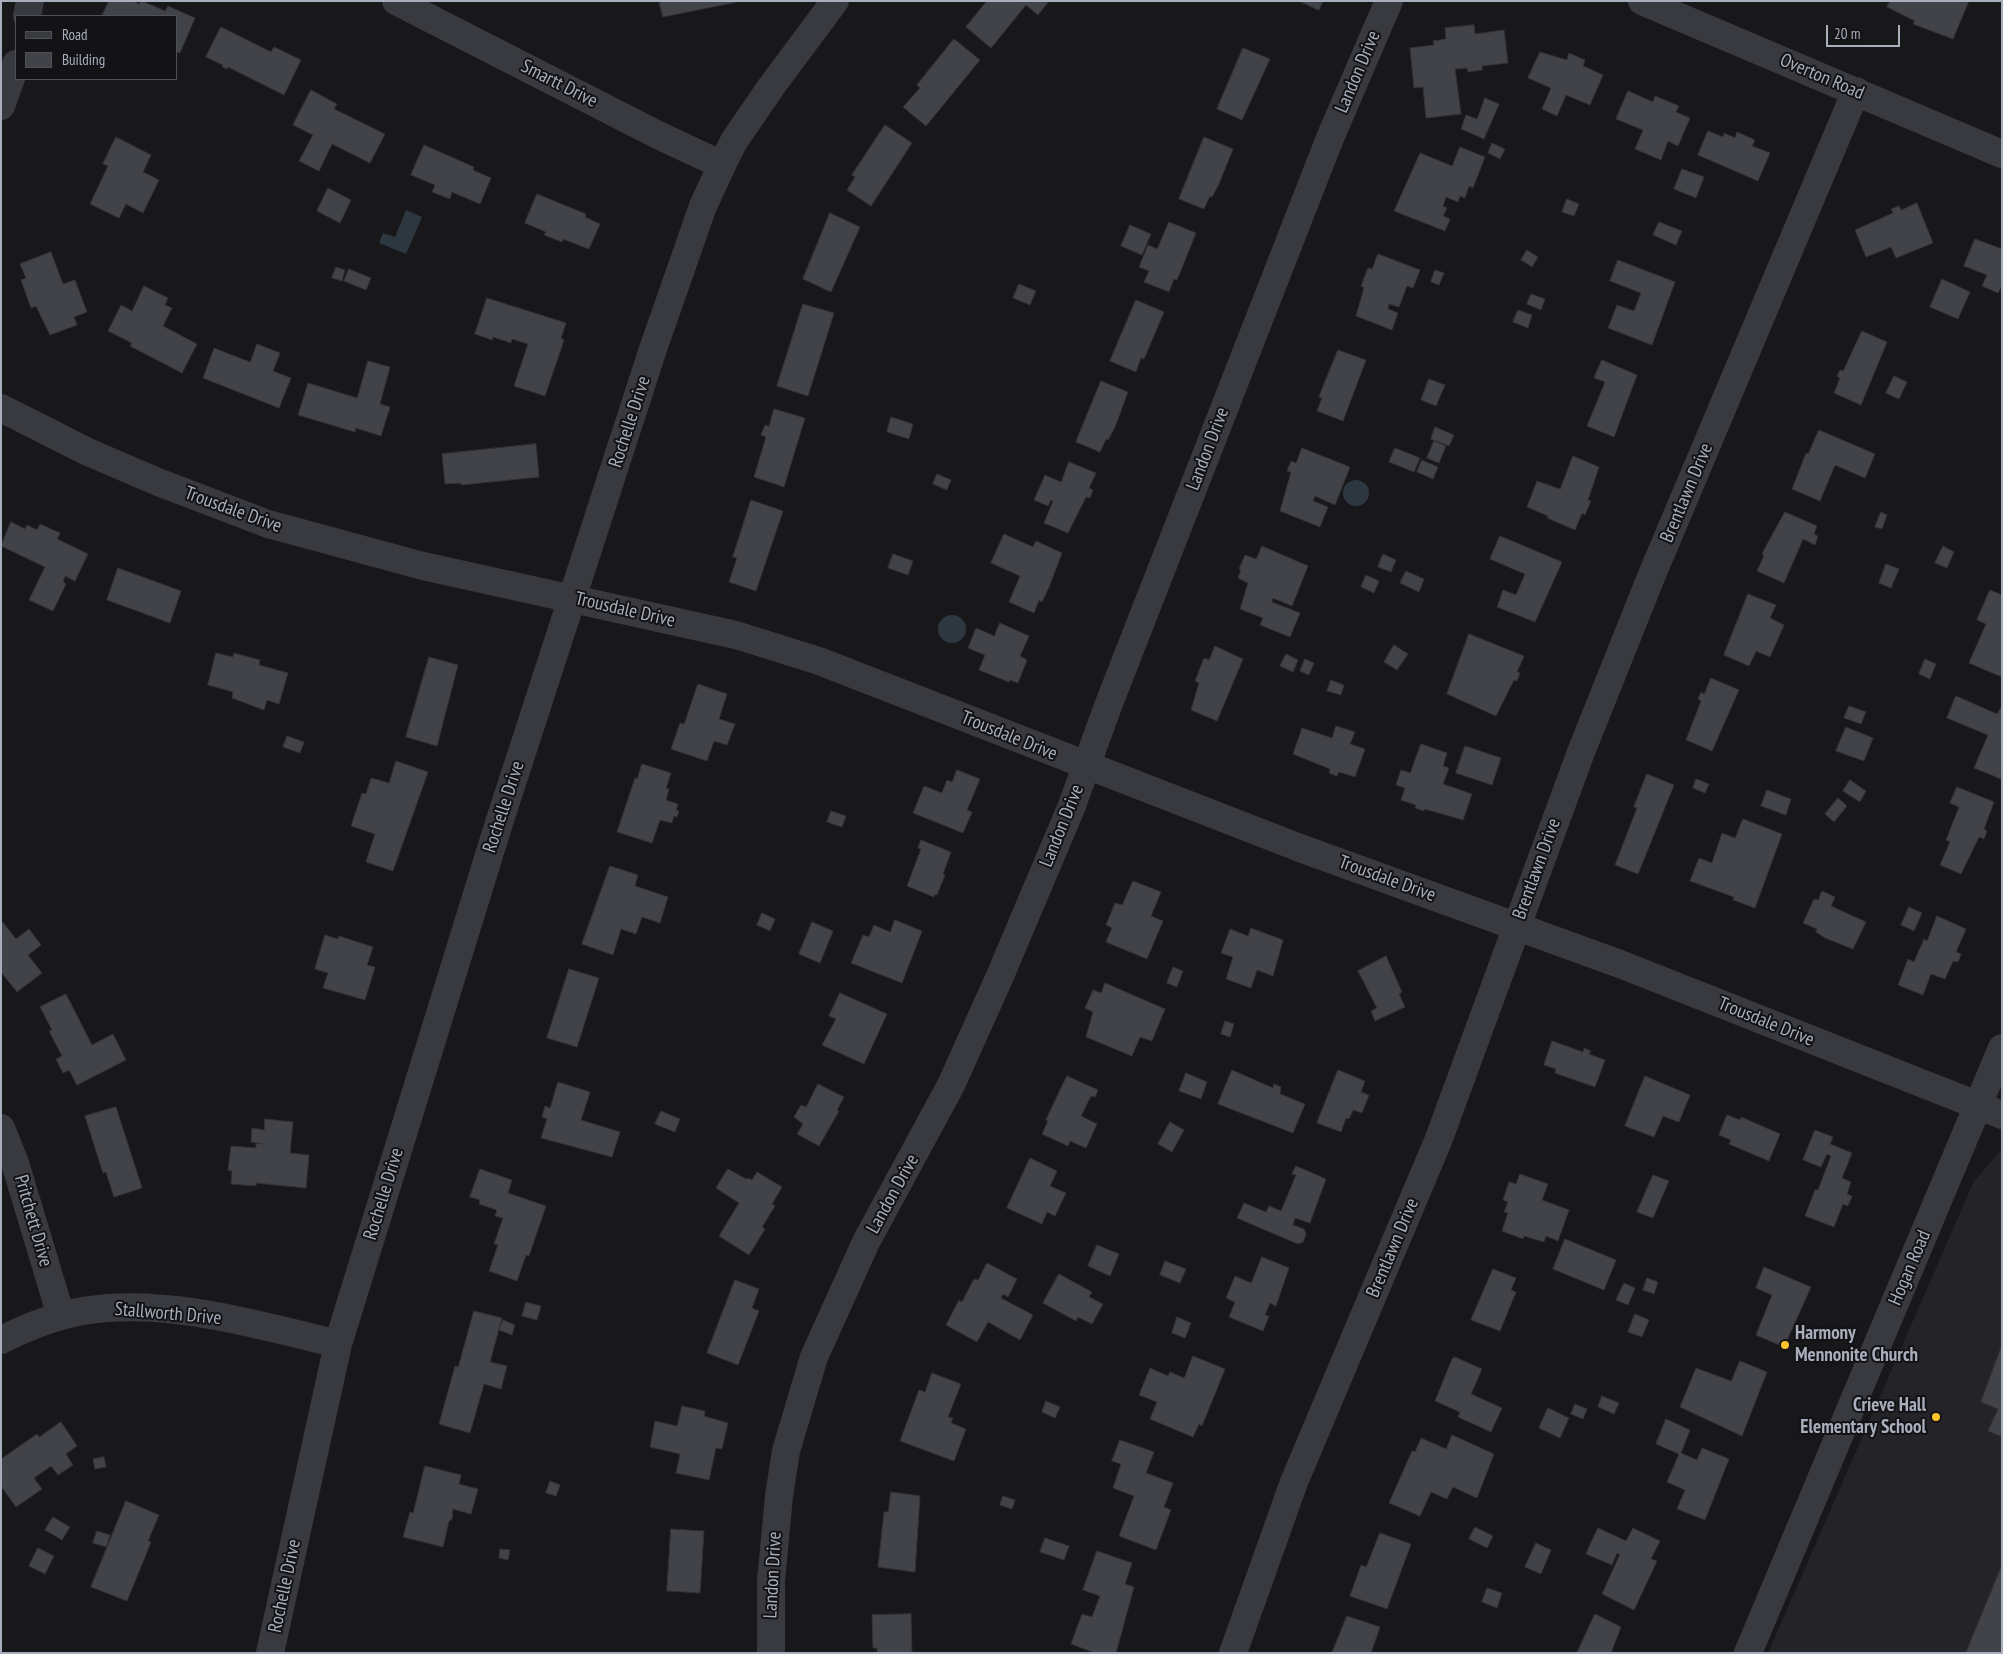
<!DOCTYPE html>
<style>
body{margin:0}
#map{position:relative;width:2003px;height:1654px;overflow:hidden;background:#18181b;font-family:"PT Sans Narrow",sans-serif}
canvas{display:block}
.frame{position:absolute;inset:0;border:2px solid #a9aebc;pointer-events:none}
.legend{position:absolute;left:15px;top:15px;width:162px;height:65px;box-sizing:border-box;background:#131316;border:1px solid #4f5158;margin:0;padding:6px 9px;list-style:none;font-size:15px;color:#a9aebc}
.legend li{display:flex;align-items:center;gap:10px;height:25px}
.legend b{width:25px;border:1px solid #4f5158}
.scale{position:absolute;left:1826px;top:25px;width:74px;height:22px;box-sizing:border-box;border:2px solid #a9aebc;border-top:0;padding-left:6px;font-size:15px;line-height:18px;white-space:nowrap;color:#a9aebc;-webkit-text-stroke:4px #131316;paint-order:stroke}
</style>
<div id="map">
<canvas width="2003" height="1654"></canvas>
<div class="frame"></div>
<ul class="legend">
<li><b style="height:6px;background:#393a40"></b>Road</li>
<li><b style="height:14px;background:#424348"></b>Building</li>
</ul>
<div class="scale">20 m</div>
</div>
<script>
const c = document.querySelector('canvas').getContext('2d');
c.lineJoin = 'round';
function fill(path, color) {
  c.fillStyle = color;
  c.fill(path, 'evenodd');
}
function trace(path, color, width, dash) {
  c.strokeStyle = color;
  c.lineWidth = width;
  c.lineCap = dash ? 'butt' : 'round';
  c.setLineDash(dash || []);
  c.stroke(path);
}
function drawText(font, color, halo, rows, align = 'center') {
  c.font = font + ' "PT Sans Narrow",sans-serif';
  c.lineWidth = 4;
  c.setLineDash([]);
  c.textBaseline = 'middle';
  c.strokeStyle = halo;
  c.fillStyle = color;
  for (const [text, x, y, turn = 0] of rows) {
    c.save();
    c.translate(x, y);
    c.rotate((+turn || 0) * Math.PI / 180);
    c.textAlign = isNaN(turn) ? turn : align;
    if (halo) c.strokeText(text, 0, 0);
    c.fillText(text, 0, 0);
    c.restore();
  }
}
fill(new Path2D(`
 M2002,1149v504h-234l206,-472z`), '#242428');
fill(new Path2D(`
 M406,210l16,7 -16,37 -27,-11 4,-10 12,4z
 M1343 493a13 13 0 1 1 26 0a13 13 0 1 1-26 0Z
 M938 629a14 14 0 1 1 28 0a14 14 0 1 1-28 0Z`), '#2d3740');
const building = new Path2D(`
 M109,1h24l6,3 3,-3 23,10 3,-5 27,12 -15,35 -4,-1v-36h-74z
 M659,1h83l-79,16z
 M987,1h62l-11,14 -12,-10 -35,43 -25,-21z
 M1299,1h24l-4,9z
 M1890,1h79l-16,38 -40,-15 2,-3 -28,-14z
 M1474,25l1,9 29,-4 4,33 -26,3v4l-14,2 -1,-4 -12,1 6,45 -35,4 -3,-31 -9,1 -4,-40 24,-3 -1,-4 13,-2 -1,-11z
 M221,27l50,25 3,-5 27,13 -17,35 -56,-28 -1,2 -5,-2 1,-2 -17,-8z
 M954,39l26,21 -54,66 -23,-19 17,-19 -3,-3z
 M1243,48l27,11 -28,61 -25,-11z
 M1540,52l27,8 2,-7 16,7 -2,6 20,9 -13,30 -24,-10 -9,21 -15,-7 9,-21 -23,-10z
 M311,90l26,14 -3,5 51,25 -15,29 -38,-19 -13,27 -20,-10 14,-26 -20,-10z
 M1628,91l25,11 2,-6 24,10 -3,6 14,6 -12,28 -10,-5 -7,19 -26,-11 8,-19 -27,-11z
 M1485,98l14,6 -15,35 -23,-10 5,-14 11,4z
 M885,125l27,18 -41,63 -24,-16 8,-13 -3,-2z
 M1708,131l15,6 1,-4 11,5 2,-6 18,8 -3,6 18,7 -12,28 -60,-26z
 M116,137l35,18 -8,17 16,8 -16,33 -17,-9 -7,14 -29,-14 18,-38 -5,-2z
 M1204,137l29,12 -14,35 -7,13 -2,-1 -6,13 -25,-10z
 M1492,143l13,6 -5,10 -12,-6z
 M424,145l50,22 -1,3 18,8 -11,26 -28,-12 -2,7 -18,-7 3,-7 -24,-10z
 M1460,147l25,10 -12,31 -4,-2 -4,12 -5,-2 -2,6 -12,-5 -3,9 4,2 -4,8 7,3 -5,12 -51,-20 26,-58 32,13z
 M1682,169l22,8 -8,21 -22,-9z
 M328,188l23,12 -11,23 -23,-12z
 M537,194l49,20 -1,3 15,7 -11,25 -26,-10 -1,3 -18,-7 2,-3 -21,-9z
 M1567,199l12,5 -5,12 -12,-4z
 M1917,203l16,40 -37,15 -5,-11 -25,10 -11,-27 38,-17 -2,-4 8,-3 2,4z
 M830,213l30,14 -29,65 -28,-13z
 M1169,222l27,11 -19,47 -3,-1 -5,13 -25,-10 5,-11 -10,-4 9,-22 9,4z
 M1659,222l23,9 -6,14 -23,-10z
 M1130,225l21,9 -9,21 -21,-9z
 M1975,239l27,10v36l-4,8 -16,-7 5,-11 -23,-9z
 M1527,250l11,7 -6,10 -11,-7z
 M51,252l12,32 12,-4 12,32 -13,5 3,8 -27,10 -14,-29 -5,2 -10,-28 5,-2 -6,-14z
 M1378,254l42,16 -7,18 -6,-2 -8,21 -10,-3 -1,5 10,4 -6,17 -36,-14 8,-28 -3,-2 7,-18 4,1z
 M1618,260l57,22 -23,63 -44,-17 9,-23 17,6 7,-18 -31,-12z
 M336,267l9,3 -3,11 -10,-3z
 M349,269l22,9 -5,12 -22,-9z
 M1435,270l9,3 -5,12 -8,-3z
 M1942,279l28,13 -12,27 -28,-12z
 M1019,284l17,7 -6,14 -17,-7z
 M144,286l24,12 -3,7 7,3 -9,18 34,18 -15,29 -52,-27 2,-3 -24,-12 13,-26 11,6z
 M1531,294l14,5 -4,11 -14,-6z
 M487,298l79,25 -5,15 3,2 -19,56 -31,-10 14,-42 -16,-5 -1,4 -18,-6 -1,3 -17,-6z
 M1136,300l28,12 -20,47 -3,-1 -5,14 -26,-11z
 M803,304l31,9 -26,83 -31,-10z
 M1518,310l14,5 -4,13 -15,-6z
 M1862,331l25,11 -26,63 -27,-12 6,-15 -3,-2 3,-6 3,1z
 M257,344l23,9 -7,18 18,7 -12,30 -76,-30 11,-30 36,14z
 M1338,350l28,10 -23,61 -26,-10 5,-13 -3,-1z
 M1602,360l35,15 -23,62 -27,-11 18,-44 -11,-4z
 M368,361l22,6 -10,37 10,3 -9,29 -25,-8 -1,4 -57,-17 10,-32 49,15z
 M1894,376l13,6 -8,17 -13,-6z
 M1429,379l16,6 -9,21 -15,-6z
 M1101,381l27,11 -13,35 -7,13 -2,-1 -6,13 -24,-10z
 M774,409l31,9 -21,69 -30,-10 12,-40 -5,-2 4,-10 4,1z
 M891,417l22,7 -4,15 -22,-7z
 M1435,427l19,8 -5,11 -18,-7z
 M1819,430l56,24 -10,24 -30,-13 -15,36 -28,-12 14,-36 2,1z
 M1434,441l12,5 -7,17 -12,-5z
 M536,444l3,33 -78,8v-2l-16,1 -3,-30z
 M1302,448l48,19 -15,38 -20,-9 -2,5 15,6 -8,20 -40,-16 11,-39 -4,-1 4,-10 5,2z
 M1395,448l25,10 -6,14 -25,-10z
 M1573,456l26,11 -11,33 3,1 -6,14 -3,-2 -7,17 -28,-12 1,-2 -21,-9 10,-26 23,8z
 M1422,460l16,7 -5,12 -16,-7z
 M1069,462l27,11 -7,15 4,2 -3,8 -4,-1 -18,36 -24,-10 9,-22 -2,-1 -3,6 -14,-6 11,-25 16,7z
 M937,474l14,6 -4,10 -14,-6z
 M751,500l32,11 -27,80 -27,-9 8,-24 -4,-1z
 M1785,512l32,14 -3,8 4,2 -3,9 -12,-6 -19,44 -27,-12 7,-15 -2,-2 3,-6z
 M1881,512l6,3 -5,14 -7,-2z
 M11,522l14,7 2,-4 10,5 3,-6 20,9 -3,6 31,15 -13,27 -10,-5 -2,6 3,2 -13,27 -24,-11 16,-33 -44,-21z
 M1004,534l29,13 3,-6 26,12 -13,34 -7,15 -3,-2 -5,13 -25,-11 11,-26 -29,-13z
 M1500,536l62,26 -27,60 -38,-15 6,-17 13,5 9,-21 -35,-15z
 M1262,546l46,20 -16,40 -19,-8 -1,4 28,11 -10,24 -30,-12 3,-7 -23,-9 8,-26 -10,-5 3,-8 -2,-1 6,-14 11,4z
 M1943,546l11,6 -7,16 -12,-5z
 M893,554l20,7 -5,14 -20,-7z
 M1383,554l13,6 -5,12 -13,-5z
 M1886,564l13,5 -8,19 -12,-5z
 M118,568l63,23 -11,32 -63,-23z
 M1406,571l18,8 -5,13 -19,-9z
 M1366,575l13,6 -5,12 -13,-6z
 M1990,590l12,5v82l-33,-14 17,-39 -9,-4z
 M1748,594l28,11 -6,13 14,7 -14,32 -14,-6 -7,15 -25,-11z
 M1000,623l29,13 -9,20 7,4 -9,23 -8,-3 -1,2 -30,-12 6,-15 -17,-7 8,-20 18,8z
 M1469,634l55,22 -7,16 3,1 -3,8 -3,-1 -18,36 -49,-22z
 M1394,645l14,9 -11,16 -13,-8z
 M1215,646l28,13 -26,62 -26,-11 8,-27 -4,-2 9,-23 5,2z
 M216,653l17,4 1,-4 26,7 -1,5 29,8 -9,31 -12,-4 -3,10 -32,-12 1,-6 -25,-7z
 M1286,654l12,6 -5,12 -13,-6z
 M429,657l29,8 -21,81 -31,-9z
 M1305,659l9,4 -5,12 -9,-4z
 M1925,659l11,5 -6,15 -11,-5z
 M1711,678l28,12 -27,61 -26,-11 15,-39 -3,-2 3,-7 3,2z
 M1331,680l13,5 -3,10 -14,-4z
 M698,684l29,10 -8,25 16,5 -8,21 -13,-4 -7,20 -36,-12 9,-26 4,1z
 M1956,696l41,18 5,-8 -1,73 -27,-11 14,-33 -41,-17z
 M1849,706l17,6 -5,12 -17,-6z
 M1336,726l19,6 -5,12 15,5 -10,28 -16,-5 -2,4 -8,-3 1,-4 -37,-15 9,-26 30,10z
 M1846,727l27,11 -9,23 -28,-10z
 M287,736l17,6 -4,11 -17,-6z
 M1421,744l26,9 -4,13 6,2 -6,16 29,10 -9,26 -38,-11 -1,2 -9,-3 1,-3 -15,-5 4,-12 -9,-3 5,-15 9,3z
 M1465,746l36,12 -9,27 -36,-12z
 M396,761l32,11 -35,99 -27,-9 9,-28 -24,-8 11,-33 4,1 5,-16 18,5z
 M642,764l29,9 -5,15 3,1 -3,11 12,4 -2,6 3,1 -2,6 -3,-1 -2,7 -12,-3 -8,23 -35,-11 18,-54 2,1z
 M957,770l23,9 -13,31 5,2 -9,21 -50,-20 11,-27 18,7 5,-13 5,2z
 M1647,774l27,11 -36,89 -23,-9 22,-57 -3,-1z
 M1696,779l13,5 -4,9 -12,-5z
 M1850,780l16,11 -6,11 -17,-11z
 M1957,787l37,15 -10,27 3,2 -3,8 -5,-2 -18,37 -21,-9 10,-23 -4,-2 13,-33 -9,-4z
 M1767,790l24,9 -5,16 -25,-9z
 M1838,798l9,8 -13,16 -9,-8z
 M831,811l15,5 -4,11 -15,-5z
 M1743,819l39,15 -27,74 -22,-8 1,-3 -44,-16 9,-23 13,5 10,-30 13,5z
 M921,840l30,12 -8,22 2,1 -8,20 -2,-1 -1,3 -27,-11 14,-37 -3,-1z
 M610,866l28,9 -3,11 33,11 -8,26 -18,-6 -6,17 -15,-5 -8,26 -31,-11z
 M1133,881l28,11 -10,24 12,5 -16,38 -41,-17 6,-14 -6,-3 9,-22 7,2z
 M1822,891l13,6 -4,9 35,16 -13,27 -28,-11 -9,-6 1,-3 -14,-6 11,-24 4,1z
 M1909,907l13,6 -8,18 -13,-6z
 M762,913l13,6 -5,12 -13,-6z
 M1937,916l29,13 -10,23 5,2 -3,8 -5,-1 -8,18 -14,-5 -8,21 -25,-10 10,-26 6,3 10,-23 3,2z
 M1,920l15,19 13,-10 12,16 -13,10 14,18 -25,19 -16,-20z
 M895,920l27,11 -20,52 -51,-20 12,-28 6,2 5,-12 16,7z
 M812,922l21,9 -13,32 -21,-9z
 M1251,928l32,12 -10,36 -16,-6 -6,18 -25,-9 7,-22 -12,-4 9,-24 18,7z
 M325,935l13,4 1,-3 34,11 -6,18 8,2 -10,33 -42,-12 5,-15 -13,-4z
 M1386,956l16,36 -3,2 6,13 -30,14 -4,-10 6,-3 -19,-37z
 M1173,967l10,4 -6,16 -10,-4z
 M569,969l30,9 -22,69 -30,-9z
 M1105,983l60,26 -13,32 -12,-4 -8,19 -46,-19 7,-25 -8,-4 8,-18 8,3z
 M840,993l47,21 -23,50 -42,-19 14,-26 -7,-3z
 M66,994l26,51 21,-11 13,26 -49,25 -8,-15 -6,3 -7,-14 6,-3 -13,-25 3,-1 -12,-23z
 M1225,1021l9,3 -4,13 -9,-3z
 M1552,1041l31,11 1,-4 7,3 -2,3 16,6 -10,27 -40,-14 1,-4 -12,-4z
 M1232,1070l41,18 1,-4 7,3 -1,7 25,10 -12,29 -75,-29z
 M1338,1070l27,11 -4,11 8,3 -7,18 -9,-3 -4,9 -3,-1 -5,14 -24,-9z
 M1186,1073l21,9 -6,17 -22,-8z
 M1067,1076l31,14 -3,7 -4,-1 -10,20 16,8 -11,24 -16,-7 -2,5 -26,-12 6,-13 -2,-1z
 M1645,1076l45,19 -11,27 -16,-6 -9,21 -29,-11z
 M558,1082l32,10 -9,28 39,12 -8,25 -71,-19 6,-19 -5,-2 3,-11 5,2z
 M818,1084l26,13 -7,13 2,1 -20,35 -22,-12 6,-10 -9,-7 7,-12 5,2z
 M116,1107l26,81 -28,9 -8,-25 -3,1 -18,-57z
 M661,1111l19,8 -5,13 -20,-8z
 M1727,1115l13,5 1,-3 39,17 -11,27 -40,-17 2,-4 -12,-5z
 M265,1119l28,3 -3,31 19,2 -3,33 -50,-5v3l-25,-2 1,-13 -4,-1 3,-24 25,2v-5l7,1 -12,-2 1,-14 12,2z
 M1170,1122l14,8 -12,22 -14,-8z
 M1815,1130l18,7 -3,7 22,9 -10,25 9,4 -4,12 5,2 -4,10 -5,-2 -9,23 -29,-11 10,-26h3l13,-34 -4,-2 -6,13 -18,-7z
 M1030,1158l27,13 -7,15 16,7 -11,23 -8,-4 -5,12 -35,-16z
 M1296,1166l30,13 -16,44 -15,-5 -2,7 11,4 2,5 -3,8 -5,2 -61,-26 7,-15 22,9 3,-6 12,5 15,-36 -4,-1z
 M480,1169l32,11 -4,13 38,13 -17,50 -3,-1 -9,26 -28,-10 9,-26 -4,-1 9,-26 -8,-2 2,-6 -18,-6 1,-4 -10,-3z
 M728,1169l18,10 2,-1 4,2 5,-8 25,15 -10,17 3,2 -13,21 3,2 -16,26 -30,-19 20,-33 -23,-15z
 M1520,1174l28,10 -6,16 27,10 -11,31 -12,-5 -2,6 -20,-6 -1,3 -21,-8 6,-18 -4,-1 4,-10 -5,-2 6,-18 7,2z
 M1653,1175l16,6 -16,37 -16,-6z
 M1565,1239l51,21 -12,30 -51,-21z
 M1097,1245l22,9 -9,22 -22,-10z
 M1262,1257l27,11 -13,38 -6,-3 -5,12 4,1 -6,15 -34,-14 6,-15 -9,-4 9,-22 16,7z
 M1165,1261l21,8 -6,14 -20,-8z
 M987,1263l30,16 -9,18 -5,-3 -2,4 32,17 -13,25 -32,-18 -11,20 -31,-17 13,-25 3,2 12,-23 4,1z
 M1764,1267l47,20 -27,60 -28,-12 16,-40 -16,-7z
 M1493,1269l23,9 -5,12 5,2 -16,39 -29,-11z
 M1059,1274l33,18 -3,5 14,7 -11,20 -14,-7 -2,4 -33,-18z
 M1647,1278l11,4 -4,12 -11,-4z
 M735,1280l24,9 -7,19 7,3 -21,54 -31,-12z
 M1624,1283l11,5 -7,17 -12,-5z
 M526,1302l15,4 -4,14 -15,-4z
 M474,1311l28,7 -12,44 17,4 -6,23 -17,-5 -14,49 -31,-9 16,-58 3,1z
 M1635,1314l14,6 -7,17 -14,-5z
 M1177,1317l14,6 -6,15 -13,-5z
 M503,1320l12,5 -3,10 -13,-5z
 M2002,1345v86l-2,5 -12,-5 10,-22 -17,-7z
 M1193,1356l32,13 -23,57 -3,-2 -6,13 -43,-18 7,-17 -18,-7 11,-27 18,8 2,-4 14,6z
 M1455,1357l27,12 -11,25 31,14 -11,24 -33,-15 2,-5 -25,-11 17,-42z
 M1740,1361l27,11 -25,64 -62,-29 16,-39 35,13z
 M932,1373l29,11 -13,33 5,1 -2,5 15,6 -12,32 -54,-20 19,-51 6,2z
 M1602,1396l17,7 -5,11 -16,-7z
 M1046,1401l14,6 -5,11 -13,-6z
 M1575,1404l12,5 -4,10 -12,-5z
 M682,1406l23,5 -1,5 24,7 -6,26 -6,-1 -7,32 -33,-7 4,-19 -30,-7 5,-26 22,5z
 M1548,1408l21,10 -9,20 -21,-10z
 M1666,1419l24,11 -9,23 16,7 5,-12 27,11 -24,61 -28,-11 8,-19 -18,-8 12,-28 -23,-10z
 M61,1422l16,24 -11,8 7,11 -15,10 -7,-9 -17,12 8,11 -26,18 -15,-21v-27l36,-25 2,3z
 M1452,1435l42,19 -17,44 -24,-11 -6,12 -16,-7 -11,24 -31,-13 23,-52 3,1 6,-14 25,11z
 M1120,1440l34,12 -8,21 27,10 -9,24 7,3 -15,40 -37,-14 15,-40 -21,-8 8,-24 -9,-3z
 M104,1457l2,10 -11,2 -2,-10z
 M425,1466l36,9 -2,9 19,5 -7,25 -18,-5 -1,10 -3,2 -6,26 -40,-10 7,-25 3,1z
 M550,1481l10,4 -4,11 -10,-3z
 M891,1492l29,4 -5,76 -37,-5 6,-55h4z
 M1003,1496l12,4 -3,9 -12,-4z
 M126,1501l33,14 -11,26 3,1 -24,59 -36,-14z
 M53,1517l17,10 -8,13 -17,-10z
 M1475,1527l18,9 -6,12 -18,-9z
 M1598,1528l28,13 7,-13 27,13 -9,18 6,2 -23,49 -32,-16 18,-40 -3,-1 -5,12 -26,-11z
 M671,1529l33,2 -4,62 -33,-2z
 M97,1531l13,4 -4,12 -13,-4z
 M1380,1533l31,11 -24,65 -37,-13 11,-31 5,2z
 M1045,1538l24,8 -5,14 -24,-8z
 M1536,1543l15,7 -10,24 -16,-7z
 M38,1548l16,8 -9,18 -16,-8z
 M500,1549l10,1 -2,10 -9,-2z
 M1097,1551l35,12 -7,21 9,3 -18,66h-21l-24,-9 11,-30 10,3 8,-21 -17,-6z
 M2002,1565v88h-36z
 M1487,1588l15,5 -5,15 -15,-6z
 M911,1614l1,39h-35v-5h-4l-1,-33z
 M1595,1614l26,13 -10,26h-34z
 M1347,1616l33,11 -9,26h-39z`);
fill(building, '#424348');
trace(building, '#323237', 1);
trace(new Path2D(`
 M396,1l262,134 64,30
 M1642,1l360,153
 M27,16l3,-15
 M1,106l15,-42
 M1,408l87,44 70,30 110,42 155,42 313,69 83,26 481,187 320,116 382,151
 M1,1128l14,35 46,153
 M1,1340c26,-13 53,-24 82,-29 81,-14 176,14 255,33
 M270,1653l68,-309 161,-521 154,-474 50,-143 19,-41 12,-24 37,-54 64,-86
 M771,1653v-72l8,-85 7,-45 28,-94 52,-115 85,-157 49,-109 71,-168 37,-102 222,-568 59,-137
 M1233,1653l61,-171 144,-341 143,-389 70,-175 205,-486
 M1748,1653l254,-605`), '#393a40', 28);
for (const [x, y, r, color] of [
 [1785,1345,5,"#ffc42c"],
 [1936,1417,5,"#ffc42c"]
]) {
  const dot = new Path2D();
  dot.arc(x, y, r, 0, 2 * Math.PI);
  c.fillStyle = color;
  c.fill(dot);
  trace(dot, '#131316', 2);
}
drawText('19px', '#a9aebc', '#131316', [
 ["Landon Drive",1358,72,-67],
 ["Overton Road",1822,77,23],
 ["Smartt Drive",559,84,27],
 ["Rochelle Drive",630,422,-72],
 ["Landon Drive",1208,449,-69],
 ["Brentlawn Drive",1687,493,-67],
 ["Trousdale Drive",233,510,20],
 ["Trousdale Drive",625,610,13],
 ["Trousdale Drive",1009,736,22],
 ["Rochelle Drive",504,807,-72],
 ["Landon Drive",1062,826,-68],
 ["Brentlawn Drive",1537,869,-70],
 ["Trousdale Drive",1387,879,20],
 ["Trousdale Drive",1766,1022,22],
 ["Rochelle Drive",384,1194,-73],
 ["Landon Drive",893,1194,-61],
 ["Pritchett Drive",33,1221,74],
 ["Brentlawn Drive",1393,1248,-67],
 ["Hogan Road",1910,1268,-67],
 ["Stallworth Drive",168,1314,5],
 ["Landon Drive",773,1575,-87],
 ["Rochelle Drive",285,1586,-78]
]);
drawText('bold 19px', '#a9aebc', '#131316', [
 ["Harmony",1795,1334],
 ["Mennonite Church",1795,1356],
 ["Crieve Hall",1926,1406,"right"],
 ["Elementary School",1926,1428,"right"]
], 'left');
</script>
